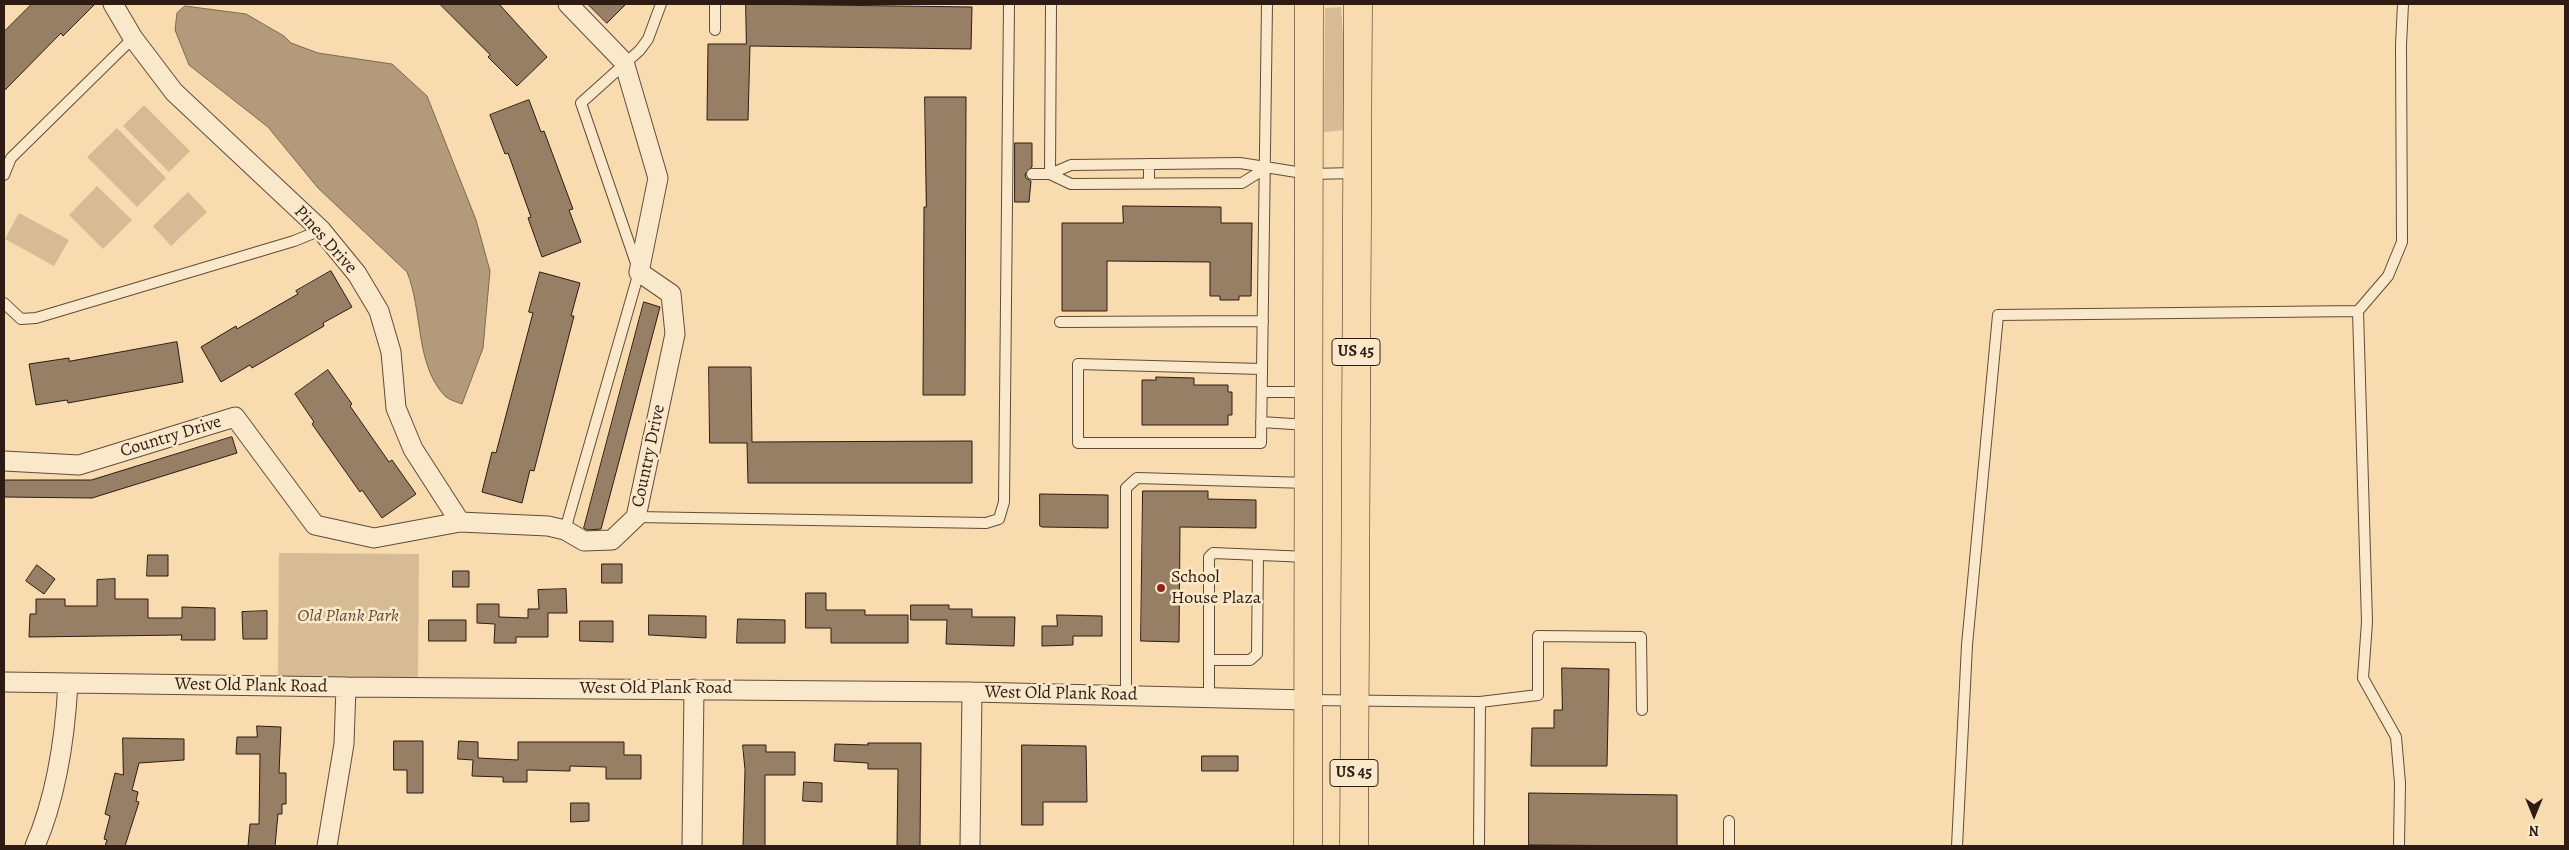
<!DOCTYPE html>
<style>
body{margin:0}
#map{position:relative;width:2569px;height:850px;overflow:hidden;background:#f8dbaf;font-family:Alegreya,serif}
canvas{display:block}
.frame{position:absolute;inset:0;border:5px solid #2e1c14;pointer-events:none}
.north{position:absolute;left:2509px;top:790px;width:50px;height:50px;-webkit-text-stroke:4px #fae8cb;paint-order:stroke;rotate:180deg;font-size:14px;font-weight:700;line-height:20px;text-align:center;color:#2e1c14}
.north::after{content:'';display:block;margin:auto;width:18px;height:22px;background:#2e1c14;clip-path:polygon(50% 0,100% 100%,50% 72%,0 100%)}
</style>
<div id="map">
<canvas width="2569" height="850"></canvas>
<div class="frame"></div>
<div class="north">N</div>
</div>
<script>
const c = document.querySelector('canvas').getContext('2d');
c.lineJoin = 'round';
function fill(path, color) {
  c.fillStyle = color;
  c.fill(path, 'evenodd');
}
function trace(path, color, width, dash) {
  c.strokeStyle = color;
  c.lineWidth = width;
  c.lineCap = dash ? 'butt' : 'round';
  c.setLineDash(dash || []);
  c.stroke(path);
}
function drawText(font, color, halo, rows, align = 'center') {
  c.font = font + ' Alegreya,serif';
  c.lineWidth = 5;
  c.setLineDash([]);
  c.textBaseline = 'middle';
  c.strokeStyle = halo;
  c.fillStyle = color;
  for (const [text, x, y, turn = 0] of rows) {
    c.save();
    c.translate(x, y);
    c.rotate((+turn || 0) * Math.PI / 180);
    c.textAlign = isNaN(turn) ? turn : align;
    if (halo) c.strokeText(text, 0, 0);
    c.fillText(text, 0, 0);
    c.restore();
  }
}
fill(new Path2D(`
 M1341,7l5,77 -2,46 -20,2 1,-124z
 M144,105l46,46 -21,21 -46,-46z
 M117,128l49,50 -29,29 -50,-50z
 M97,186l35,34 -29,29 -34,-34z
 M188,192l19,20 -36,34 -18,-20z
 M19,213l50,27 -15,26 -49,-27z
 M279,553l140,1 -1,126 -140,-1z`), '#d6bb95');
const water = new Path2D(`
 M185,6l61,8 38,22 7,7 27,10 74,11 35,32 49,124 14,51 -7,77 -21,56c-5,-2 -13,-4 -17,-8 -30,-31 -22,-85 -38,-124l-89,-84 -50,-61 -79,-62 -14,-35 2,-17z`);
fill(water, '#b39a7a');
trace(water, '#7e6851', 1);
const building = new Path2D(`
 M32,4h63l-32,32 -2,-3 -57,58v-59z
 M440,4h59l48,53 -30,29 -29,-29 2,-2z
 M588,4h38l-19,19z
 M746,4l226,3 -1,42 -221,-3 -2,74h-41l1,-76h38z
 M925,97h41l-1,298h-42l1,-188h2z
 M529,100l12,32 3,-1 29,78 -4,1 12,32 -39,15 -14,-39 3,-1 -23,-64 -3,1 -15,-39z
 M1015,143h17v24l-7,7 1,4 5,3 -2,21h-14z
 M1123,206l98,1v16h31l-1,73h-12v4h-19v-4h-10v-34l-103,-1v50h-45v-88h61z
 M331,271l21,36 -29,16 1,3 -72,42 -2,-3 -29,17 -20,-35 35,-21 1,3 61,-35 -2,-3z
 M540,272l40,11 -9,33h3l-40,155 -4,-1 -8,33 -40,-11 10,-40 4,1 37,-140 -4,-1z
 M644,302l16,5 -59,222 -14,1 -3,-2z
 M177,342l6,40 -115,21 -1,-3 -31,5 -7,-41 40,-6v3z
 M709,367h42l1,75 220,-1v42h-224l-1,-40h-37z
 M328,370l24,34 -2,2 39,56 3,-2 24,34 -34,24 -20,-28 -2,2 -48,-68 2,-2 -19,-28z
 M1156,377l38,1v7h34v7h4v23h-4v10h-86v-45h14z
 M232,437l5,16 -145,45 -88,-1v-17h87z
 M1143,491h65v8l48,1v28l-76,-1 -1,115 -38,-1z
 M1040,494l68,1v33l-66,-1 -2,-1z
 M148,555h20v21h-21z
 M602,564h20v19h-20z
 M37,565l18,14 -11,15 -18,-13z
 M453,571h16v16h-16z
 M115,579v20h33v19h34v-11l33,1v32h-34l1,-5 -153,2 1,-23h6v-15h29v7h32v-26z
 M566,589l1,24h-19v24h-32v6h-22l1,-19 -18,-1v-19h22v13l29,1v-9h11l-1,-19z
 M806,593h20v17h39v5h43v28h-77v-15h-25z
 M911,605h38v4h23v8h43l-1,29 -68,-2 1,-24h-36z
 M267,611v28h-24l-1,-27z
 M649,615l57,1v22l-57,-3z
 M1057,615l45,1v20h-29v9l-31,1v-20h15z
 M738,619l47,1v23h-48z
 M429,620h37v21h-37z
 M580,621h33v21l-33,-1z
 M1562,668l47,1 -2,97h-76l1,-38h22v-18h8z
 M257,726l24,1 -2,46h7v31h-4v10h-4l-3,32h-27l2,-22h9l1,-70h-24l1,-17h20z
 M123,738l61,1v21l-45,3 -7,27 6,2 -2,9 3,1 -14,44h-20l2,-6 -3,-1 6,-23 -5,-2 10,-41 8,2z
 M394,741h29v52h-16v-23h-13z
 M459,741l19,1v16l40,2v-18h106v13h17v24h-35v-12l-36,-1v5l-43,-1v12h-24v-5l-31,-1 1,-16 -15,-1z
 M868,743h53l-1,103h-23l1,-77h-30v-6l-34,-2 1,-17 33,1z
 M743,745h23v7h29v23h-30v71h-22l2,-76z
 M1022,745l64,1 1,56h-44v23h-21z
 M1202,756h36v15h-36z
 M804,782l18,1v19l-19,-1z
 M1529,793l148,2v51l-148,-1z
 M571,803h18v18l-18,1z`);
fill(building, '#977f65');
trace(building, '#2e1c14', 1);
const lane = new Path2D(`
 M715,30v-26
 M1149,164v20
 M1032,174h18l21,10 171,-1 24,-15
 M1050,174l21,-9 169,-2 69,11 47,-1
 M1050,174l1,-170
 M4,175l7,-17 122,-120
 M4,303l17,16 15,-1 258,-77 27,-11
 M1060,322l203,-1
 M1262,369l-184,-5v79h183l6,-439
 M1262,392h46
 M1261,422l47,3
 M636,517l350,6 13,-4 5,-17 5,-498
 M565,530l74,-258 -58,-169 59,-53 8,-11 13,-35
 M1209,660h41l7,-6 1,-99
 M1126,696v-208l11,-10 171,5
 M1209,698v-141l4,-4 95,4
 M1309,700l171,2 58,-7v-59l103,1 1,73
 M1479,846l1,-144
 M1729,846v-25
 M1957,846l10,-201 31,-330 360,-4
 M2399,846l1,-63 -4,-46 -33,-59 4,-56 -9,-311 30,-35 14,-34 -1,-197 2,-41`);
const street = new Path2D(`
 M113,4l20,34 41,54 147,138 36,44 22,37 12,41 5,56 17,41 47,73
 M4,461l75,4 156,-48 80,108 59,13 86,-16 88,4 17,4 19,11 28,-1 24,-23 39,-183 -4,-40 -32,-22 19,-94 -34,-116 -56,-58
 M4,682l342,5 626,5 336,8
 M35,846c22,-51 30,-107 33,-163
 M327,846l17,-102 2,-57
 M692,846l2,-157
 M970,846l2,-154`);
const primary = new Path2D(`
 M1308,846l1,-842
 M1354,846l4,-842`);
trace(lane, '#604c3b', 12);
trace(street, '#604c3b', 21);
trace(primary, '#2e1c14', 29);
trace(lane, '#fae8cb', 10);
trace(street, '#fae8cb', 19);
trace(primary, '#f8dbaf', 28);
for (const [x, y, r, color] of [
 [1161,588,5,"#8f2418"]
]) {
  const dot = new Path2D();
  dot.arc(x, y, r, 0, 2 * Math.PI);
  c.fillStyle = color;
  c.fill(dot);
  trace(dot, '#fae8cb', 2);
}
for (const [x, y, w] of [
 [1356,352,48],
 [1354,773,48]
]) {
  const box = new Path2D();
  box.roundRect(x - w / 2, y - 13.5, w, 27, 4);
  c.fillStyle = '#fae8cb';
  c.fill(box);
  trace(box, '#2e1c14', 1);
}
drawText('bold 16px', '#2e1c14', null, [
 ["US 45",1356,352],
 ["US 45",1354,773]
]);
drawText('18px', '#2e1c14', '#fae8cb', [
 ["Pines Drive",325,240,48],
 ["Country Drive",171,437,-17],
 ["Country Drive",649,456,-78],
 ["West Old Plank Road",251,686,1],
 ["West Old Plank Road",656,689],
 ["West Old Plank Road",1061,694,1]
]);
drawText('18px', '#2e1c14', '#fae8cb', [
 ["School",1171,578],
 ["House Plaza",1171,599]
], 'left');
drawText('italic 18px', '#604c3b', '#fae8cb', [
 ["Old Plank Park",348,617]
]);
</script>
